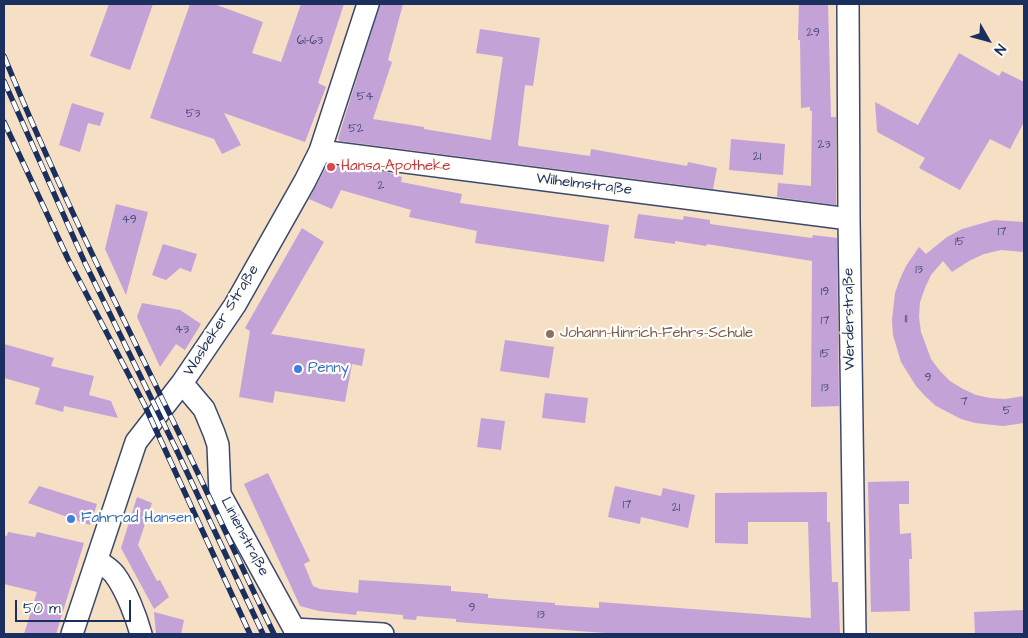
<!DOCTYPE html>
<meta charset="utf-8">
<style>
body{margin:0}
#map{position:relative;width:1028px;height:638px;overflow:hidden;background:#f5dfc5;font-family:"Architects Daughter",sans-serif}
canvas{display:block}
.frame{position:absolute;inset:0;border:5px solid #1b2f5e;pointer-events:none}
.north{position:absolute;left:963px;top:15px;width:50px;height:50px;-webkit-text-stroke:4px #fdfcf7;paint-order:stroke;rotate:128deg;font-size:14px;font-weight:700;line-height:20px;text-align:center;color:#1b2f5e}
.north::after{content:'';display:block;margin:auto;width:18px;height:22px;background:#1b2f5e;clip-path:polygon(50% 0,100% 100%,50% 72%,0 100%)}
.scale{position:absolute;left:15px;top:600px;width:116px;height:22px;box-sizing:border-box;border:2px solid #1b2f5e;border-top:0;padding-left:6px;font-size:15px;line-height:18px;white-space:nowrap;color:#1b2f5e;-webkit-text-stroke:4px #fdfcf7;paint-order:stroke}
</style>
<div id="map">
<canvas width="1028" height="638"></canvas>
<div class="frame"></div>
<div class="north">N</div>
<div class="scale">50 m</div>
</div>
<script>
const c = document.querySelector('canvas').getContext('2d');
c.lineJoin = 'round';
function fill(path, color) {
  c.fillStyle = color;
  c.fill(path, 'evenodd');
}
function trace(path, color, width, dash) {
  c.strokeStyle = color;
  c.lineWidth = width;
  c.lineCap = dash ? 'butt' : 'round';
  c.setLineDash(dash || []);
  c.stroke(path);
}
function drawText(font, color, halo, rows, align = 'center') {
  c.font = font + ' "Architects Daughter",sans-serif';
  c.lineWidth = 4.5;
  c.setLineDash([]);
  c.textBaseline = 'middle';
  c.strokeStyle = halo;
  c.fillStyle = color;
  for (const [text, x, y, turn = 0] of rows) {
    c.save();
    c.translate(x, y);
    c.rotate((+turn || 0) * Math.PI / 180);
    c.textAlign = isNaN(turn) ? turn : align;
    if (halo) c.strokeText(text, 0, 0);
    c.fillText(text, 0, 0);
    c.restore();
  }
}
fill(new Path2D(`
 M109,4h44l-23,66 -40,-14z
 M190,4h24l49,18 -11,31 29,9 20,-58h43l-26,79 8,4 -21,55 -81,-29 17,32 -19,9 -8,-15 -64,-21z
 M380,4h23l-15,56 4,2 -19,57 51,8v2l67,11 12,-83 -27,-4 4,-24 60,9 -7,48 -8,-1 -7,59 1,2 71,10 1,-7 96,17 1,-4 29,6 -4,21 -373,-48 -2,-2 8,-26z
 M799,4h29l3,113h5v88l-59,-8 1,-14 33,3 1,-75h-2v-4l-9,1 -1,-68h-2z
 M959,53l40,23 3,-5 22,11v40l-14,27 -20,-10 -30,51 -41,-22 6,-10 -46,-25 -2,-2 -2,-29 43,23z
 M72,103l32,10 -4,13 -12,-3 -8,29 -21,-7z
 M731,139l54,5 -2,31 -54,-5z
 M327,165l60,7 15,5 -1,5 61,12 -2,9 149,22 -5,37 -129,-19 2,-12 -68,-14 2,-7 -70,-20 -9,19 -23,-10z
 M116,204l32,8 -22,83 -21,-46z
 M638,214l45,6 1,-4 26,4v4l42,6 60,8 1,-3 24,3 2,168 -28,1 1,-146 -105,-17 -1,2 -31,-5v3l-41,-6z
 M994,220l30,2v30l-23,-2 -17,4 -15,7 -17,11 -9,-11 -12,14 -6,13 -5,14 -1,15 2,15 10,27 9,12 10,10 13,8 13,6 14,3 15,1 19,-3v27l-21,3 -28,-3 -14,-4 -25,-13 -11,-10 -9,-10 -15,-24 -8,-27 -1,-15 3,-27 5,-14 6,-13 13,-19 7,7 21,-17 15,-8z
 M302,228l22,14 -53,92 94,15 -3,17 -10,-2 -7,38 -70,-11 -2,12 -34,-6 11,-66 -5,-3z
 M163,244l34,10 -6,18 -11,-4 -14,12 -14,-5z
 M142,303l38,7 21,14 -16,26 -9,-6 -16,23 -23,-50z
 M505,340l49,7 -5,31 -49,-7z
 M4,344l50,14 -3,8 43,10 -5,19 22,6 7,17 -54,-12 -1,6 -28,-8 5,-16 -36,-10z
 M545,393l43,5 -3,25 -43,-5z
 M481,418l24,3 -4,29 -24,-3z
 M268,473l42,88 -6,3 9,22 7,3 38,4 1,-13 92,6v5l37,3v4l67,5v2l44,3v-6l212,16 -3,-96h-60v22l-33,-1v-50l112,-1v30h3l2,60h6l2,52h-221l-163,-12v-3l-27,-2 -12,-1 -1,4 -13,-1v-4l-22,-2 -24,-2 -1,4 -37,-4 -19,-5 -56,-122z
 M909,481v23h-10l1,30 11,-1 1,26h-3l1,52 -39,1 -3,-130z
 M39,486l58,18 -7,21 -62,-22z
 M615,486l46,10 2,-8 32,7 -7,33 -47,-11 -1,7 -32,-7z
 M137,497l15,6 -14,42 19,36 3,-1 9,17 -15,12 -33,-61z
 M8,532l27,5 2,-5 47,11 -28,91h-32l13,-42 -33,-8v-49l3,1z
 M1024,610v24h-49l-1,-22z
 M154,612l30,8 -3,14h-25z`), '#c3a2d7');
const minor = new Path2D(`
 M848,4l1,215 6,415
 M320,151l529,68
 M182,383l22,26 10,24 4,12 2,49 77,140
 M97,560c6,5 14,9 18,15 11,15 21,41 26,59
 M294,629l89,5
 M72,634l64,-192 46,-59 53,-78 70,-124 15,-30 48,-147`);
trace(minor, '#3c496d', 24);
trace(minor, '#fff', 21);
const rail = new Path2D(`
 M4,56c51,125 111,246 170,367 34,70 66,141 100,211
 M4,81l81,182 92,188 86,183
 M4,122l64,137 76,145 106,230`);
trace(rail, '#1b2f5e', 5.5);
trace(rail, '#fdfcf7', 4, [11]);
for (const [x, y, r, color] of [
 [331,167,5,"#e0444e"],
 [550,334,5,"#8d6e63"],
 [298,369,5,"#3f7fe0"],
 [71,519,5,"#3f7fe0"]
]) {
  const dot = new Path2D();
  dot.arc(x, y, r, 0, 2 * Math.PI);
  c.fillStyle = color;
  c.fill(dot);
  trace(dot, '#fdfcf7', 2);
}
drawText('12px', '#454c7c', null, [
 ["29",813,33],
 ["61-63",310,41],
 ["54",365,97],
 ["53",193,114],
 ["52",356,129],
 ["23",824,145],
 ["21",757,157],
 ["2",381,186],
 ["49",129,220],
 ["17",1002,232],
 ["15",960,242],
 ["13",919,270],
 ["19",825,292],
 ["11",906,319],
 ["17",825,321],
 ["43",182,330],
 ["15",825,354],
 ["9",928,378],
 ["13",825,388],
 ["7",964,402],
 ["5",1007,411],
 ["17",627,505],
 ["21",676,508],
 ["9",472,608],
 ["13",541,615]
]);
drawText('15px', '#be3a42', '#fdfcf7', [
 ["Hansa-Apotheke",341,167]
], 'left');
drawText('15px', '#1b2f5e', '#fdfcf7', [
 ["Wilhelmstraße",584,185,7],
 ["Werderstraße",850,319,-91],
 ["Wasbeker Straße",222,321,-58],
 ["Linienstraße",244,537,62]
]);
drawText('15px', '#785e54', '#fdfcf7', [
 ["Johann-Hinrich-Fehrs-Schule",560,334]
], 'left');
drawText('15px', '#366cbe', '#fdfcf7', [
 ["Penny",308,369],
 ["Fahrrad Hansen",81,519]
], 'left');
</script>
